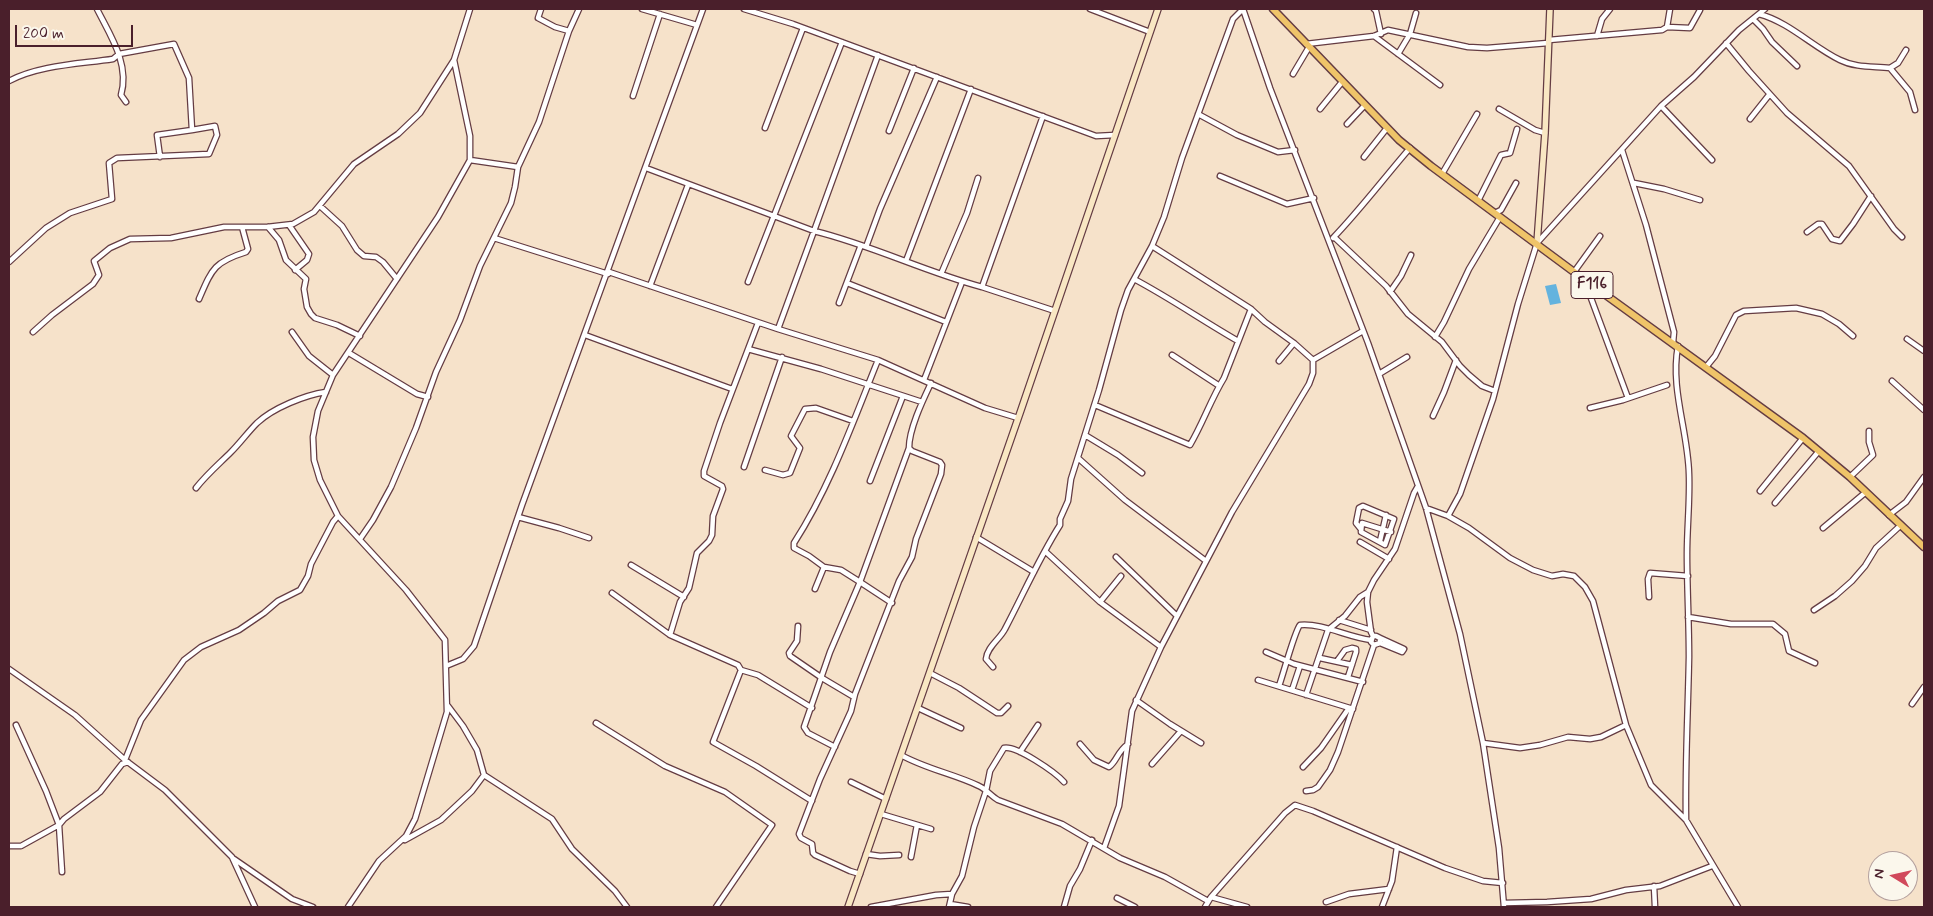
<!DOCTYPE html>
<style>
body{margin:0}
#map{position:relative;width:1933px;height:916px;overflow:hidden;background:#f6e2ca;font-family:Mynerve,sans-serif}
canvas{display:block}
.frame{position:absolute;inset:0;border:10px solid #4a1f2b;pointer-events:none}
.north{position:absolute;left:1868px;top:851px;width:50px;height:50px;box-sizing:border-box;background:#fbf7ec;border:1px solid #b4a19f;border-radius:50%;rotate:279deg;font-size:14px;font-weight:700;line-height:20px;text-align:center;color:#4a1f2b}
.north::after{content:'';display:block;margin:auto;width:18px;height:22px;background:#d1495b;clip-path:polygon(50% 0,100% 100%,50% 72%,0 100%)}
.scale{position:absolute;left:15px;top:25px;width:118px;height:22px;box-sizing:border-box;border:2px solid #4a1f2b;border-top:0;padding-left:6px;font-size:15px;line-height:18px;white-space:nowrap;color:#4a1f2b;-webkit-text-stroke:4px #fbf7ec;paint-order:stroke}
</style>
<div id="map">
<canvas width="1933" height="916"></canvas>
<div class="frame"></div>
<div class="north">N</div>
<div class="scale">200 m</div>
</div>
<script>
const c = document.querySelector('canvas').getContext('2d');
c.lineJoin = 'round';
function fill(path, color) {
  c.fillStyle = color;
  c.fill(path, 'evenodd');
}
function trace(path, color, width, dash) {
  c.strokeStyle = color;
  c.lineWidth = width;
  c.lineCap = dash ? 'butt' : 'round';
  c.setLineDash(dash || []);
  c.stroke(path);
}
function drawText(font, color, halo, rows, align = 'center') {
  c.font = font + ' Mynerve,sans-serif';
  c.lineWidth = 4;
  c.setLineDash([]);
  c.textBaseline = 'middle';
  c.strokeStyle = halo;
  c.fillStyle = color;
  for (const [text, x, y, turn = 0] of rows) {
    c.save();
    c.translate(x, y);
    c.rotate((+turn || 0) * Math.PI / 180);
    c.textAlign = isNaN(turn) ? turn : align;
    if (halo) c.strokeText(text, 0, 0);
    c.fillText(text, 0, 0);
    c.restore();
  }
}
fill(new Path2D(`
 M1556,284l5,19 -11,2 -5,-19z`), '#64b3de');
const street = new Path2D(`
 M97,9c13,26 33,55 24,86l5,7
 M642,9l55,16
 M744,9l49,15 303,112 19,-1
 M1090,9l60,23
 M1243,9l27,79 98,255 58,165 34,126 23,109 16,105 5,59
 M1374,9l2,2 5,23
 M1759,14c30,8 54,33 81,46 16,8 34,6 50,8l8,-5 8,-13
 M1753,19l10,10 9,13 25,24
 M1667,27l3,-18
 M569,31l10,-22
 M1374,36l66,49
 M1597,36l5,-17 8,-10
 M1549,40l113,-10 5,-3 23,1 10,-18
 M1726,43l23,28 38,42 62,53 45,63 8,8
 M1306,44l68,-8 14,-6 80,17 19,1 61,-5
 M1398,54l12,-20 6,-21
 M1890,68l20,24 5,18
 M1293,74l16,-27
 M9,81c30,-16 71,-17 104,-22l6,-5 55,-10 15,34 3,52 23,-4 2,9 -8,19 -92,4 -8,5 3,36 -42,14 -24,15 -37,34
 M633,96l27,-82
 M1661,106l51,54
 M1320,109l22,-27
 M1499,109l36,21 10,3
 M1198,114l39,21 41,17 17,-2
 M1043,116l-61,171 73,24
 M1750,119l19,-24
 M1347,124l18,-19
 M765,128l38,-100
 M889,131l25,-63
 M1622,150l24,75 28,107 -1,11
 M160,157l-3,-22 35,-5
 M1364,157l23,-29
 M470,160l48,7 21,-45 30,-91 -14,-4 -17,-9 3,-9
 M646,168l168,63 64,-176
 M1442,174l35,-60
 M1220,176l67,28 27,-6
 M1634,183l30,6 36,11
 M1478,201l23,-46 9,-2 7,-24
 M320,206l22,20 15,24 7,6 12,1 7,5 14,17
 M1495,213l6,-3 15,-27
 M289,225l20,29 -2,6 -12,10
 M268,227l11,13 7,20 20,19 -2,10 3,18 4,7 4,4 22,7 23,11
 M1807,232l11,-8h4l10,15 8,2 13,-17 18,-28
 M1334,237l52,49 22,28 34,28 18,24 9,9 13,11 13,5
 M494,238l114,36
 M1333,238c27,-28 51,-60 77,-90
 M866,247l14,-38 57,-132
 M906,261l65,-172
 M609,272l169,57 100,31 107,48 33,10
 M1574,272l26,-36
 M941,274l26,-61 11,-35
 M1134,279c36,19 69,42 104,62
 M1587,281l1,9 40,108
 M748,282l94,-240
 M847,283l99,39
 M650,286l38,-101
 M1390,292l11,-16 10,-21
 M199,299c13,-30 15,-37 47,-47l2,-3 -6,-22
 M839,303l22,-58
 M778,329l36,-98c58,14 111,41 168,56
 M33,332l19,-17 41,-31 6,-9 -5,-14 16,-13 20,-9 41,-1 53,-11h43l26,-3 21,-12 40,-48 44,-30 22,-21 34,-53 16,-51
 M292,332l17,24 24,19
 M585,335l147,54
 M1435,337l9,-15 25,-53 31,-52
 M1907,339l17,12
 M1678,346c-8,43 10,85 11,128 1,27 -2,53 -2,80 0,34 2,68 2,103 -1,54 -4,108 -3,163
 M748,349l73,20 101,33
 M349,353l68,41 11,3
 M1172,355l46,30
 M1313,360l50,-29
 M1279,361l15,-18
 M1706,367l9,-11 21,-41 8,-4 52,-3 26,6 17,10 14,12
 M1379,374l28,-17
 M924,380l38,-98
 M1892,381l32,29
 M1095,405l95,40c13,-22 21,-46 34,-67l27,-69
 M1590,408l33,-8 44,-15
 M1433,416l11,-24 12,-32
 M1085,435l33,20 24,18
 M1078,458l47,42 81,61
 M744,467l38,-110
 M765,470l18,5 7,-2 10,-25 -9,-12 14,-27 11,-1 37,13
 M1850,477l23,-22 -4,-13v-11
 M870,481l33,-85
 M196,488c11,-14 23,-24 35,-36 9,-9 17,-20 26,-29 16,-15 48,-28 69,-31
 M1760,491l43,-53
 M1775,503l44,-52
 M1426,508l22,8 21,12 41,30 23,12 19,6 11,-2 11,2 11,11 8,14 33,124 25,60 35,35 52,87
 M1889,515l17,-13 18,-25
 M1448,516l12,-22 33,-95 25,-95 19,-61 124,-137 33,-29 45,-47 26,-21
 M518,517l41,11 30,10
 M1360,528l-4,-5 3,-15 4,-2 31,13 -9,26 -24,-13 1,-9 29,9
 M1823,528l43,-36
 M976,537l58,35
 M360,539l13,-19 18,-33 25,-59 20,-56 24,-52 20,-54 31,-63 4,-16 3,-20
 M1380,541l6,-26
 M1360,542l29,17
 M1046,552l54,50 61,45
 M1116,557l61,59
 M631,565l53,32
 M824,567l-15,-11 -15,-8v-5c36,-56 59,-121 84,-183
 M815,589l9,-22 17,3 19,12 -30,70 -26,75 4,6 27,14
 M612,593l58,42 68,30 3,5 -28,72 43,24 56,35
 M1649,597l-1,-18 2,-6 38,3
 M1100,602l21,-26
 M892,603l-32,-21 49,-134
 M1814,610l21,-14 17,-15 13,-15 11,-18 25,-23
 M1688,617l43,7h42l12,10 4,17 26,12
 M1339,620l32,10
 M798,626l-1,15 -8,12 1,3 32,22 32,19
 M670,635l10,-33 9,-14 8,-35 12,-12 3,-6 1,-19 10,-27 -1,-3 -18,-10v-5l16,-48 38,-100
 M1373,636h3l4,2v5l-6,2 -3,-3 2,-6 -2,-4 -4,-30 1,-10 6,-12 21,-31 19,-56 4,-7
 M1380,643l22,9 2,-3 -24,-11
 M1266,652l28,12 69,18
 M1320,658l32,7
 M1337,661l8,-11 7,-2
 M446,666l17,-7 11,-13 48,-141 181,-496
 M993,667l-7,-8c1,-12 14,-20 19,-30 18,-34 34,-71 55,-104v-6l8,-18 3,-22 28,-89 22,-80 7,-20 24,-44 12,-29 18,-59 51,-139 10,-10
 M9,669l66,46 50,45 40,30 67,67 23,50
 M741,670l17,5 54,33
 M930,673l29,15 38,25h4l7,-7
 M1348,677l8,-25v-3l-4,-1
 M1258,680l95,29
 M1279,686c4,-11 16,-56 21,-61 23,-2 47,12 71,15
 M1292,690l8,-24
 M1306,695l22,-65 17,-14 15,-19 8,-5
 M1136,700l34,24 31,19
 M1912,704l12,-17
 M448,706l15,20 14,24 7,25
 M918,708l43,20
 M596,723l69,43 60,26 47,33 -56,82
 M16,725l30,66 13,34 3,47
 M1483,743l37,5 20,-3 28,-8 22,2 11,-2 25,-12
 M1080,744l14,16 15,7c8,-6 8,-15 19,-23
 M1020,752l18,-27
 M901,755c25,14 53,19 78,31 7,3 12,10 19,14l64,24 58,34 45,19 43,24
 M125,760l16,-40 43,-60 17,-13 38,-17 25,-17 14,-12 22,-11 8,-14 3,-12 22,-42 5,-6
 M1152,764l29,-33
 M1303,767l18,-19 28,-40
 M851,782l35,17
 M1306,791l7,-1 5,-3 12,-17 8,-18 36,-107
 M881,814l50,15
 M405,840l36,-20 31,-29 12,-16 68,44 20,30 43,42 12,16
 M9,846h12l38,-21 5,-6 36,-27 22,-28 6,-2
 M1104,848l15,-42 13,-95 29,-64 71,-135 77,-128 4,-11v-13l-19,-17 -29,-21 -14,-13 -99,-63
 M866,854l14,2 19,-1
 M911,857l6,-32
 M234,859l58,40 21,8
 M860,874l-10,-3 -35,-16 -2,-2 -1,-9 -11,-6 -2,-4 21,-55 31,-68 4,-17 44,-113 13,-24 4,-18 25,-65 1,-9 -2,-3 -28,-11 -3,-3c0,-19 14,-48 22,-65
 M1654,886l1,21
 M1211,897l36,10
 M1117,898l18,9
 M1326,902l23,-8 40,-5
 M1504,903l43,-1 44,-3 35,-9 34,-4 52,-20
 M950,904l18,3
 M348,907l31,-46 27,-25 9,-17 32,-107 -2,-72 -39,-50 -68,-74 -18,-36 -6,-20 -1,-23 5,-26 15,-36 105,-158 32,-57v-24l-16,-76
 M871,907l65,-12 16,-1
 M949,907l3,-13 10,-18 12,-49 12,-36 4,-20 14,-23c12,-3 51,24 60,34
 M1064,907l6,-21 10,-17 12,-29
 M1205,907l6,-10 74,-84 10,-8 18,6 132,57 38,13 20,2
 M1382,907l10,-26 5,-34`);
const secondary = new Path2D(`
 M1537,243l8,-110 5,-124
 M848,907l173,-497 137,-401`);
const primary = new Path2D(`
 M1273,9l126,131 32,26 143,106 229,166 47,39 74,70`);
trace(street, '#643c43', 7);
trace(secondary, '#643c43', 8);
trace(primary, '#643c43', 9);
trace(street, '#fff', 4.5);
trace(secondary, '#f9e7c3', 5.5);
trace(primary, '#efc469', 6);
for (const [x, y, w] of [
 [1592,285,42]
]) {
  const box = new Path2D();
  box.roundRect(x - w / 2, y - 13.5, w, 27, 4);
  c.fillStyle = '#fbf7ec';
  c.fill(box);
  trace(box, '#4a1f2b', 1);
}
drawText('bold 16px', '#4a1f2b', null, [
 ["F116",1592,285]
]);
</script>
